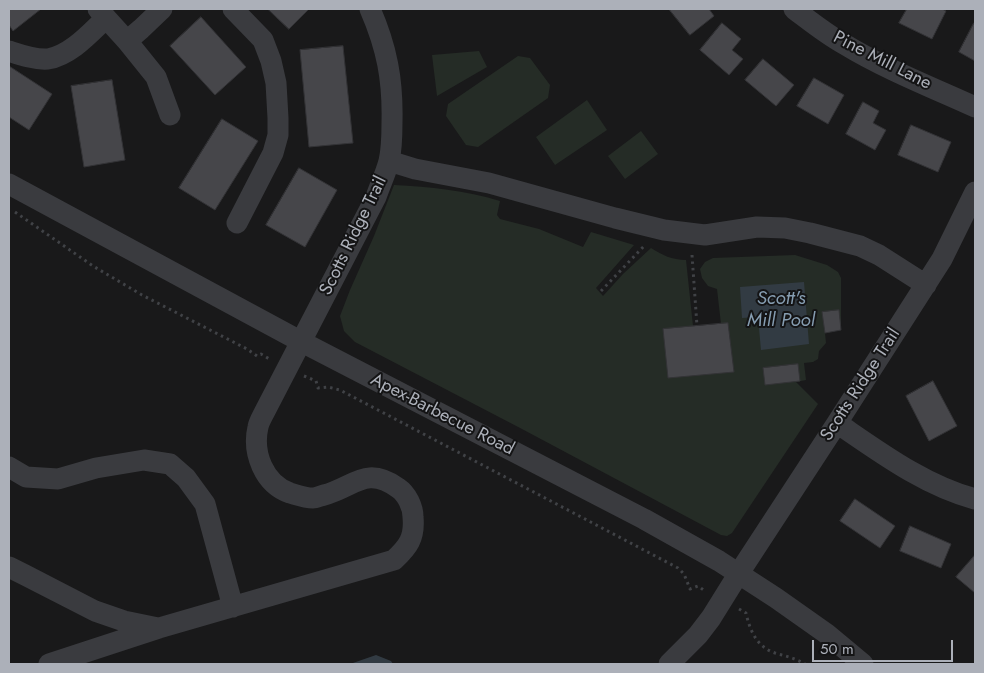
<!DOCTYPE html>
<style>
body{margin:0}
#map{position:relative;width:984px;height:673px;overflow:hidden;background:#19191a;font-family:Jost,sans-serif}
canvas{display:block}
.frame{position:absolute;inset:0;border:10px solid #acb0b9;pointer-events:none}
.scale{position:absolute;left:812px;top:640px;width:141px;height:22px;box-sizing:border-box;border:2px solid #acb0b9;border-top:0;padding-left:6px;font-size:15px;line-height:18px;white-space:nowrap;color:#acb0b9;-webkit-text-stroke:4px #141415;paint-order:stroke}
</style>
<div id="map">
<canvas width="984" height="673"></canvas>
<div class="frame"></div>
<div class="scale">50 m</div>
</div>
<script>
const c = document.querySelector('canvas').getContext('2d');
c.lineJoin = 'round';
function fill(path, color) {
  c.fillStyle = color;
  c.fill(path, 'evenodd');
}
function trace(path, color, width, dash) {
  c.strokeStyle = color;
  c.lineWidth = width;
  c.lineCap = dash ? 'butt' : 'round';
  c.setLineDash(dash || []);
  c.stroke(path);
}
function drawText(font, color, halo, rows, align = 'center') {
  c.font = font + ' Jost,sans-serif';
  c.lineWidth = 4;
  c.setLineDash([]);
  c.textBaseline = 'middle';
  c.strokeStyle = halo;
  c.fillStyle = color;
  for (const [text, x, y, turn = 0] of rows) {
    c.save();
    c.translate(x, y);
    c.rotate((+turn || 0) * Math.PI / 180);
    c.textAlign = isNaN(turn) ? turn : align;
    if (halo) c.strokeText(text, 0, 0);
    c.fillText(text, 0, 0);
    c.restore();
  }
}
fill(new Path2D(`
 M479,51l8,16 -50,29 -5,-41z
 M518,56l12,2 20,27 -2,13 -70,49 -12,-2 -20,-29 2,-12z
 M587,100l20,30 -52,35 -19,-28z
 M641,131l17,23 -33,25 -17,-23z
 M394,185c36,2 71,5 106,16l-3,14 3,4 39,10 44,18 8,-15 43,13 -38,43 7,8 20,-22 28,-26c11,7 21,12 35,12l7,66 41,46 -6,-48h-7l-4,-35 -9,-3 -6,-8 -2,-9 5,-7 8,-4 82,-3 32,10 11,7 3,6v52l-16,3 1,10 -7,8 -1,8 -5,3 -9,1 2,17 -10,2 22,22 -86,129 -5,3 -6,-1 -199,-106 -167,-87 -11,-11 -4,-15 10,-26 24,-54z`), '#252c26');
fill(new Path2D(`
 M804,282l5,62 -48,6 -3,-33 -16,1 -2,-31z
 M376,655l15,6 2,3h-43z`), '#323b43');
const building = new Path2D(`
 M9,9h32l-28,22 -4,-6z
 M268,9h41l-20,20z
 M669,9h40l5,7 -24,19z
 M907,9h35l4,2 -14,28 -33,-16z
 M201,17l45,50 -31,28 -45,-49z
 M722,23l19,16 -9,11 11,9 -14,16 -29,-25z
 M974,23h1v38l-16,-9z
 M343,46l10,97 -44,4 -9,-97z
 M763,59l31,26 -18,21 -31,-26z
 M9,66l43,28 -23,36 -20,-13z
 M814,78l30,17 -16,29 -31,-18z
 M112,80l13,80 -41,7 -13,-81z
 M863,102l16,9 -6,12 13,7 -11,20 -29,-16z
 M222,119l36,22 -43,69 -36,-22z
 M911,125l40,17 -13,30 -40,-17z
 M299,168l38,22 -32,57 -39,-22z
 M839,310l2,20 -16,3 -3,-21z
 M728,323l6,49 -66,6 -5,-49z
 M798,364l2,17 -35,4 -2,-17z
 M933,381l24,45 -28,15 -23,-45z
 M855,499l40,27 -15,22 -40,-27z
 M910,526l41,18 -10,24 -41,-17z
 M975,555v38l-19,-16z`);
fill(building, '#46464a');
trace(building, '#333336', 1);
trace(new Path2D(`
 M15,212l78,54 49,29 105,54 10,7 4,-2 10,6
 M692,255l5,71
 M601,291l44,-46
 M304,376l12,5 2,7 10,-1 12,3 338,178 6,6 6,15 8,-3 7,5
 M739,609l7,4c4,18 11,34 29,40 10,3 20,5 30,11`), '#404246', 3, [2.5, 4]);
trace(new Path2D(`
 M98,9l29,32 29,36 14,38
 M233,9l30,31 8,21 5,22 2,35v17l-5,18 -36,70
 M794,9c16,12 32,25 50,35 41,25 87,43 131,63
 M127,41l14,-12 21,-20
 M9,51c12,4 26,9 39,8 23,-4 42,-26 58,-41
 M389,161l26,8 74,14 126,35 49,12 41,5 52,-8 28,1 25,5 50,13 19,9 47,30
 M9,184l291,157 344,178 75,42 57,37 51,36 36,30
 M837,423c44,30 87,62 138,76
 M9,467l17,10 32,2 38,-11 48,-8 26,4 16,14 19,26 28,103
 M9,567l16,8 70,36 29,10 34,7
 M49,664l110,-36 235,-68c14,-13 21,-22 19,-43 0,-10 -6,-23 -15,-29 -32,-23 -44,-1 -74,7 -4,1 -8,3 -11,3 -8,0 -16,-3 -23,-5 -26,-9 -38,-40 -32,-66 1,-5 4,-10 6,-14l112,-216c4,-12 10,-24 13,-36 3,-13 3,-26 3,-39 1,-42 -5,-74 -22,-113
 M669,664l29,-29 13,-17 28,-45 98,-150 105,-164 33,-67`), '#3a3b3f', 21);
drawText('18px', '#acb0b9', '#141415', [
 ["Pine Mill Lane",882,61,27],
 ["Scotts Ridge Trail",354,236,-64],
 ["Scotts Ridge Trail",861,385,-57],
 ["Apex-Barbecue Road",442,415,27]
]);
drawText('italic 19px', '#869db1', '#141415', [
 ["Scott's",781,299],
 ["Mill Pool",781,321]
]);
</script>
